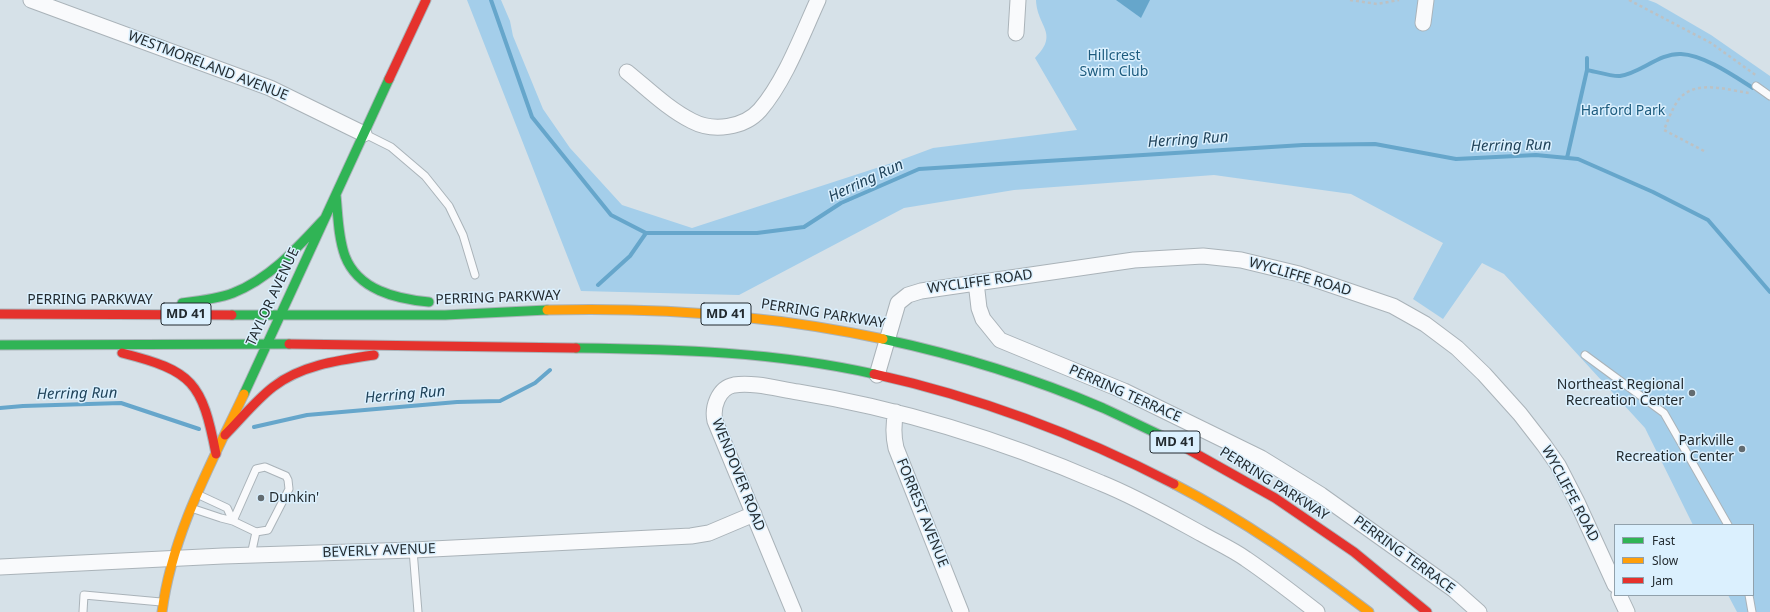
<!DOCTYPE html>
<style>
body{margin:0}
#map{position:relative;width:1770px;height:612px;overflow:hidden;background:#d6e1e8;font-family:"Noto Sans",sans-serif}
canvas{display:block}
.legend{position:absolute;left:1614px;top:524px;width:140px;height:72px;box-sizing:border-box;background:#dbf0fe;border:1px solid #91a1ac;margin:0;padding:5px 7px;list-style:none;font-size:12px;color:#232b30}
.legend li{display:flex;align-items:center;gap:8px;height:20px}
.legend b{width:20px;border:1px solid #91a1ac}
</style>
<div id="map">
<canvas width="1770" height="612"></canvas>
<ul class="legend">
<li><b style="height:5px;background:#30b455"></b>Fast</li>
<li><b style="height:5px;background:#ff9f0a"></b>Slow</li>
<li><b style="height:5px;background:#e5322d"></b>Jam</li>
</ul>
</div>
<script>
const c = document.querySelector('canvas').getContext('2d');
c.lineJoin = 'round';
function fill(path, color) {
  c.fillStyle = color;
  c.fill(path, 'evenodd');
}
function trace(path, color, width, dash) {
  c.strokeStyle = color;
  c.lineWidth = width;
  c.lineCap = dash ? 'butt' : 'round';
  c.setLineDash(dash || []);
  c.stroke(path);
}
function drawText(font, color, halo, rows, align = 'center') {
  c.font = font + ' "Noto Sans",sans-serif';
  c.lineWidth = 3;
  c.setLineDash([]);
  c.textBaseline = 'middle';
  c.strokeStyle = halo;
  c.fillStyle = color;
  for (const [text, x, y, turn = 0] of rows) {
    c.save();
    c.translate(x, y);
    c.rotate((+turn || 0) * Math.PI / 180);
    c.textAlign = isNaN(turn) ? turn : align;
    if (halo) c.strokeText(text, 0, 0);
    c.fillText(text, 0, 0);
    c.restore();
  }
}
fill(new Path2D(`
 M467,0h34l9,21 3,15 30,73 27,39 52,57 70,23 206,-67 35,-13 144,-18 -42,-72c25,-25 2,-31 1,-58h612l8,3 55,32 59,41v536h-33l-9,-17h25v-70h-60l-48,-97 -141,-154 -22,-11 -39,56 -30,-20 30,-56 -92,-49 -137,-19 -200,15 -110,18 -165,87 -158,-4z`), '#a4ceea');
fill(new Path2D(`
 M1116,0h34l-9,18z`), '#66a6cb');
trace(new Path2D(`
 M491,0l41,117 79,98 35,18h111l47,-6 37,-24 78,-34 384,-24 72,-1 81,15 80,-4 42,4 75,33 55,28 62,72
 M1587,70c6,1 27,7 33,6 21,-3 39,-23 61,-22 23,1 53,22 72,34
 M1567,158l20,-88v-12
 M598,285l32,-29 16,-23
 M0,408l23,-2 98,-3 78,26
 M254,427l53,-12 150,-13 43,-1 35,-18 15,-13`), '#66a6cb', 4);
const lane = new Path2D(`
 M1756,86l14,10
 M365,134l26,13 34,29 24,30 14,29 12,40
 M1585,355l79,58 64,112
 M199,495l28,13 6,13
 M194,509l27,9 12,3 23,11 12,-2 21,-41 -1,-9 -2,-4 -21,-9 -9,2 -23,52
 M413,550l5,62
 M251,555l5,-23
 M1749,595l3,17
 M83,612l1,-17 77,7`);
const street = new Path2D(`
 M31,0l239,88 94,46
 M1423,23l3,-23
 M1016,33l2,-33
 M627,72c21,17 41,37 65,49 21,11 52,7 68,-11 25,-29 42,-75 58,-110
 M976,282l3,26 4,11 17,21 124,51 137,67 60,37 132,94 26,23
 M877,375l21,-72 10,-8 13,-4 213,-31 69,-4 38,4 58,14 94,32 32,18 32,24 27,26 36,40 24,31 14,20 20,39 37,81
 M896,412c-3,13 -3,23 0,36l65,164
 M0,567l223,-11 190,-6 278,-14 18,-3 45,-19
 M1619,595l8,17
 M794,612l-79,-191c-3,-13 3,-33 19,-36 20,-3 44,4 64,7 104,17 206,49 303,91 35,14 68,33 101,51 14,8 30,15 44,25 25,17 48,35 71,53`);
const fast = new Path2D(`
 M336,195c2,20 2,42 9,61 13,34 51,43 84,46
 M182,303c17,-2 35,-4 51,-10 38,-15 65,-46 92,-75
 M232,315h213l102,-5
 M883,339c75,16 150,39 220,69 24,11 48,23 72,34
 M0,345l289,-1
 M576,348c100,1 200,4 298,26
 M244,394l145,-315`);
const slow = new Path2D(`
 M547,310c114,-3 224,5 336,29
 M1174,484c70,36 133,81 195,128
 M162,612c10,-78 49,-148 82,-218`);
const jam = new Path2D(`
 M389,79l37,-79
 M0,314l232,1
 M289,344l287,4
 M122,353c71,18 80,29 94,101
 M874,374c104,23 205,61 300,110
 M225,435c16,-16 30,-34 48,-48 28,-22 67,-27 101,-32
 M1175,442l100,56 79,54 73,60`);
trace(lane, '#aab3b9', 9);
trace(street, '#aab3b9', 17);
trace(fast, '#aab3b9', 11);
trace(slow, '#aab3b9', 11);
trace(jam, '#aab3b9', 11);
trace(new Path2D(`
 M1350,0l27,4 22,-4
 M1629,0l82,43 46,33
 M1704,151l-40,-21c4,-10 9,-23 15,-31 17,-20 48,-9 70,-6`), '#bdc1c3', 2.5, [3, 3]);
trace(lane, '#f9fafc', 7);
trace(street, '#f9fafc', 15);
trace(fast, '#30b455', 9);
trace(slow, '#ff9f0a', 9);
trace(jam, '#e5322d', 9);
for (const [x, y, r, color] of [
 [1692,393,4,"#626b70"],
 [1742,449,4,"#626b70"],
 [261,498,4,"#626b70"]
]) {
  const dot = new Path2D();
  dot.arc(x, y, r, 0, 2 * Math.PI);
  c.fillStyle = color;
  c.fill(dot);
  trace(dot, '#dbf0fe', 1.5);
}
for (const [x, y, w] of [
 [186,314,50],
 [726,314,50],
 [1175,442,50]
]) {
  const box = new Path2D();
  box.roundRect(x - w / 2, y - 11, w, 22, 3);
  c.fillStyle = '#dbf0fe';
  c.fill(box);
  trace(box, '#232b30', 1);
}
drawText('bold 13px', '#232b30', null, [
 ["MD 41",186,314],
 ["MD 41",726,314],
 ["MD 41",1175,442]
]);
drawText('14px', '#1d5b7e', '#dbf0fe', [
 ["Hillcrest",1114,56],
 ["Swim Club",1114,72],
 ["Harford Park",1623,111]
]);
drawText('14px', '#232b30', '#dbf0fe', [
 ["WESTMORELAND AVENUE",208,66,21],
 ["WYCLIFFE ROAD",1300,277,16],
 ["WYCLIFFE ROAD",980,282,-8],
 ["TAYLOR AVENUE",273,297,-65],
 ["PERRING PARKWAY",498,298,-2],
 ["PERRING PARKWAY",90,300],
 ["PERRING PARKWAY",823,314,9],
 ["PERRING TERRACE",1125,394,24],
 ["WENDOVER ROAD",738,475,68],
 ["PERRING PARKWAY",1274,484,32],
 ["WYCLIFFE ROAD",1570,494,62],
 ["FORREST AVENUE",922,513,68],
 ["BEVERLY AVENUE",379,551,-2],
 ["PERRING TERRACE",1404,555,36]
]);
drawText('14px', '#232b30', '#dbf0fe', [
 ["Northeast Regional",1684,385],
 ["Recreation Center",1684,401],
 ["Parkville",1734,441],
 ["Recreation Center",1734,457],
 ["Dunkin'",269,498,"left"]
], 'right');
drawText('italic 15px', '#20435a', '#dbf0fe', [
 ["Herring Run",1188,140,-4],
 ["Herring Run",1511,146,-1],
 ["Herring Run",866,181,-25],
 ["Herring Run",77,394,-1],
 ["Herring Run",405,395,-5]
]);
</script>
